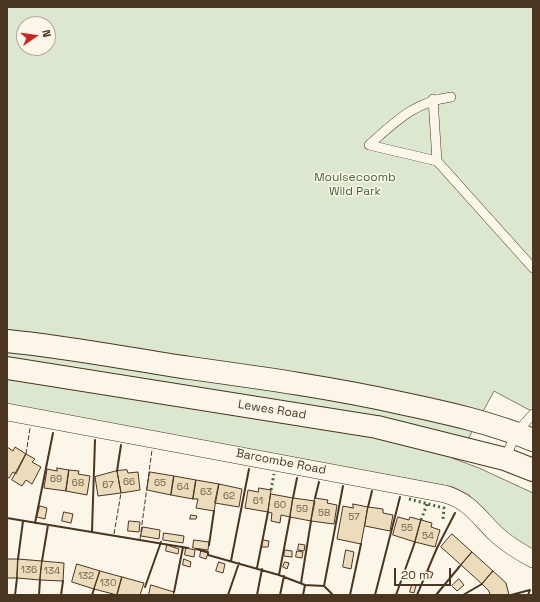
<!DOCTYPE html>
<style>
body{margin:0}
#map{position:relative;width:540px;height:602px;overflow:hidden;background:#fbf6e9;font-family:"Space Grotesk",sans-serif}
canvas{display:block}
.frame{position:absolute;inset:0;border:8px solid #4a3520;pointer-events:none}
.north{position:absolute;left:16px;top:16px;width:40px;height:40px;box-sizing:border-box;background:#fbf6e9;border:1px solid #b4a999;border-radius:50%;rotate:77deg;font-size:11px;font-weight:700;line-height:16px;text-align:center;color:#4a3520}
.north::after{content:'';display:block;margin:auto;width:14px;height:18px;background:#c62828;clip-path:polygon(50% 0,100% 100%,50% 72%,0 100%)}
.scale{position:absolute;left:394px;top:568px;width:57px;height:18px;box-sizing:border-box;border:2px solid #4a3520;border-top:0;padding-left:5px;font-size:12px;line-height:14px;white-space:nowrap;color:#4a3520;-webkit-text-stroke:3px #fbf6e9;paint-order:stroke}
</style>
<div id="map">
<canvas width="540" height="602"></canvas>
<div class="frame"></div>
<div class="north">N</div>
<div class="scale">20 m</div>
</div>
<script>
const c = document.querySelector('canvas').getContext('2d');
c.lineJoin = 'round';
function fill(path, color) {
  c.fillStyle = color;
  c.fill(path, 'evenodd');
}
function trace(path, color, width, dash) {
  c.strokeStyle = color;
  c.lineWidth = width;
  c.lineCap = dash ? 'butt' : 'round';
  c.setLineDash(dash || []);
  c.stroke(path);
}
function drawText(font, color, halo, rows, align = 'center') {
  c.font = font + ' "Space Grotesk",sans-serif';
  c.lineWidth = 3;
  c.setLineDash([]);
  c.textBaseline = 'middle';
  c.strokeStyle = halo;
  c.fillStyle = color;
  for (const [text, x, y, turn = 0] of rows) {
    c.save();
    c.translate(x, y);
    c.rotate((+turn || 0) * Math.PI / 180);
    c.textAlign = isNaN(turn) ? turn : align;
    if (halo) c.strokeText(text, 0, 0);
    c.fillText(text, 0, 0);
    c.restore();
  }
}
const green = new Path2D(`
 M7,7h526v405l-39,-21 -28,52 -5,-1 -9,16 27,10 54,25v59l-35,-25 -29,-32 -16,-8 -446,-81zM24,24h24v24h-24z`);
fill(green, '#dce7d0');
trace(green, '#887966', 1);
const building = new Path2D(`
 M7,447l6,4 2,-4 11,7 -10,20 -3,-2 -4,6 -2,-1z
 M26,454l9,5 -3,3 9,5 -9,17 -6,-4 -4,6 -10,-6z
 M57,468l12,2 -3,21 -22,-3 3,-19 10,2z
 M69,470l10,1 -1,3 12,2 -3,19 -21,-4z
 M127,470l1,3 10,-1 2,18 -19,3 -4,-22z
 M117,471l4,22 -23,3 -3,-19z
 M150,472l24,4 -3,19 -24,-5z
 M174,476l22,4 -3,19 -22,-4z
 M196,480l23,4 -5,27 -18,-3 2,-9h-5z
 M219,484l23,5 -3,18 -24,-4z
 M259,488l12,2 -3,22 -23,-4 3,-18 10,2z
 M271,494l22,4 -3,19 -9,-2 -1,8 -9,-2 1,-8 -4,-1z
 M293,498l22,3 -4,20 -21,-4z
 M315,498l13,2 -1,3 10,2 -3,19 -23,-3z
 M353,504l15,3 -7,37 -24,-5 6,-33 10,2z
 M40,506l7,2 -2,11 -8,-2z
 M368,507l15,2v4l10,2 -3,16 -25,-5z
 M64,512l9,2 -2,9 -9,-2z
 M191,515l6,1 -1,3h-6z
 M398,517l11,3 1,-3 11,3 -6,22 -22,-7z
 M421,520l11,3 -1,4 9,3 -5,17 -20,-5z
 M129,521l11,1 -1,10 -11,-1z
 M143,527l17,3 -1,9 -18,-3z
 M164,533l20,3 -1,7 -20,-3z
 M452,534l20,18 -11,13 -20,-18z
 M194,540l15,2 -1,8 -15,-2z
 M263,540l6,1 -1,6h-6z
 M299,544l6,1 -1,6 -6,-1z
 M167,545l12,4 -1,5 -12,-3z
 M186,548l9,2 -1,7 -9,-2z
 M285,550l7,1v6l-8,-1z
 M346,550l8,2 -3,17 -8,-2z
 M201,551l7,2 -2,6 -6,-2z
 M297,551l6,1 -1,6 -6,-1z
 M472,552l21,19 -11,13 -21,-19z
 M7,559h11l-1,19h-10z
 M18,559l24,2 -2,19 -23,-2z
 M184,559l7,3 -1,5 -7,-2z
 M42,561l22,2 -1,18 -23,-1z
 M219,562l6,2 -2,9 -7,-2z
 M285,562l4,1 -2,6 -4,-2z
 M77,564l23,7 -6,18 -22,-7z
 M100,571l22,6 -5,18 -23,-6z
 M429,571l4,2 -2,5 -5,-2z
 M493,571l13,12 3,12h-19l-1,-4 -7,-7z
 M122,577l22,6 -4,12h-23z
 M459,579l5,6 -7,6 -5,-5z
 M151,585l23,7 -1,3h-24z
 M412,585l4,1 -2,7 -4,-1z`);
fill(building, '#ecdcbc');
trace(building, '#4a3520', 1);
const service = new Path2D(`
 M433,99l4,62 -68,-16c27,-24 45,-43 82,-48
 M437,161l96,107
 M505,459l11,-26 17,-19`);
const minor = new Path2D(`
 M7,412l438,82c26,8 33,23 52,41 11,10 23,17 36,24`);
const primary = new Path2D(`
 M7,341c61,6 122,18 183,27 72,10 144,20 215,36 43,9 87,19 128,36
 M7,368l370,59 128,32 28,11`);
trace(service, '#4a3520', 10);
trace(minor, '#4a3520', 18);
trace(primary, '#4a3520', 24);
trace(service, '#fbf6e9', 9);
trace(minor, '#fbf6e9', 17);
trace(primary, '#fbf6e9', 22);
trace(new Path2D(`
 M271,490l3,-16
 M409,499l35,9 -1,11
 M421,520l6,-16`), '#436837', 3, [2, 3]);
trace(new Path2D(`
 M26,454l4,-26
 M114,534l7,-41
 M140,539l12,-89`), '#4a3520', 1, [5, 2]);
trace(new Path2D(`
 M117,471l4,-26
 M293,498l4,-20
 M315,498l4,-16
 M368,507l4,-16
 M7,518l181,30
 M35,523l18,-90
 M92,531l3,-91
 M209,545l5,-34
 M196,549l12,3v3l71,20 26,10 19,1 9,9
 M18,559l5,-38
 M42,561l6,-36
 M231,561l18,-92
 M257,568l11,-56
 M279,575l11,-58
 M301,583l10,-62
 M324,586l19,-100
 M145,587l16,-45
 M174,592l9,-45
 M15,595l2,-17
 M39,595l1,-15
 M61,595l2,-14
 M92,595l2,-6
 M228,595l11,-32
 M257,595l5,-26
 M280,595l4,-19
 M303,595l2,-10
 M350,595l11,-51
 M375,595l25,-98
 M396,595l19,-53
 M417,595l20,-47 18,-35
 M436,595l24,-29
 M463,595l19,-11
 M511,595l19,-5 -2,5`), '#4a3520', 2);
drawText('10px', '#725f47', null, [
 ["69",56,479],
 ["66",129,482],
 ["68",78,483],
 ["65",160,483],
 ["67",108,485],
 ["64",183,487],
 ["63",206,492],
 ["62",229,496],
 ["61",258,501],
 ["60",280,505],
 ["59",302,509],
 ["58",324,513],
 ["57",354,517],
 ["55",407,528],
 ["54",428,536],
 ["136",29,570],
 ["134",52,571],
 ["132",86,576],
 ["130",108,583]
]);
drawText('12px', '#436837', '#fbf6e9', [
 ["Moulsecoomb",355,178],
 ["Wild Park",355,192]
]);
drawText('12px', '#4a3520', '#fbf6e9', [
 ["Lewes Road",272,410,9],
 ["Barcombe Road",281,462,11]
]);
</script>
